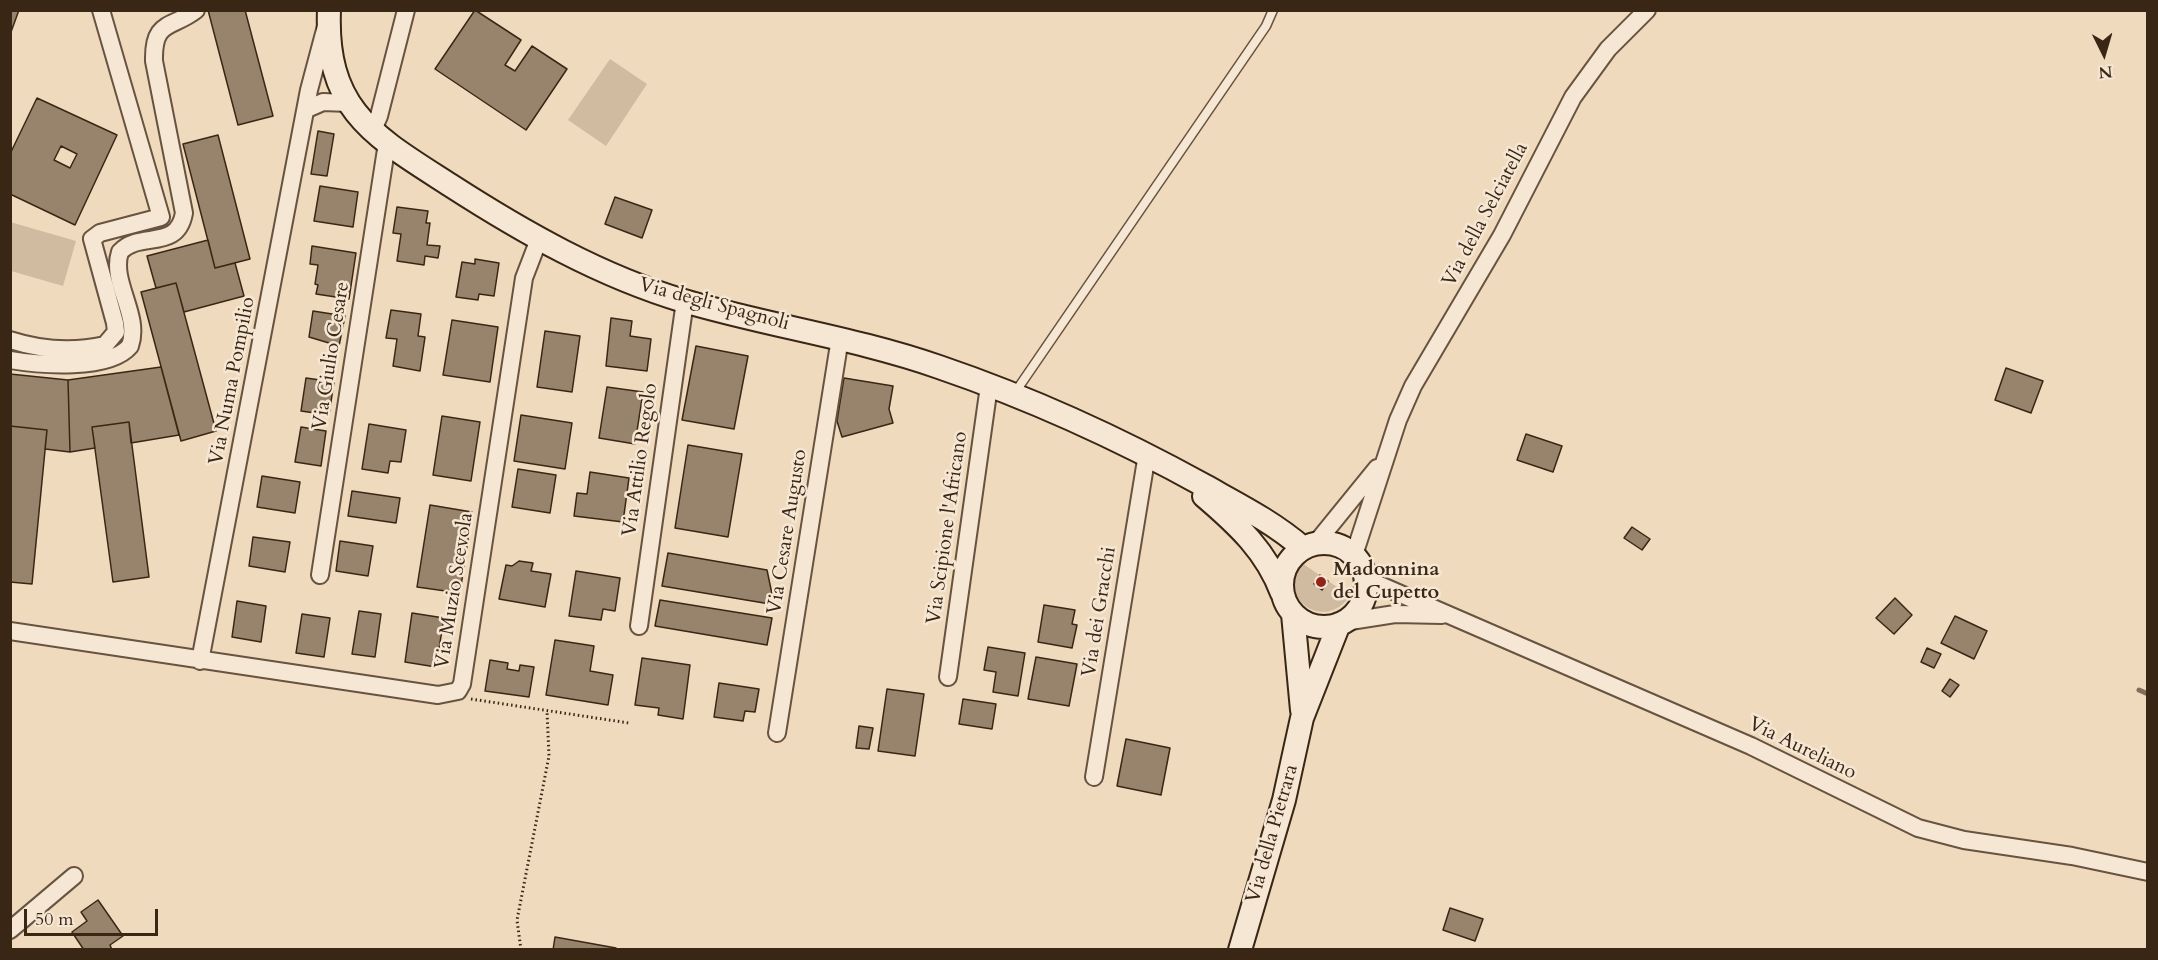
<!DOCTYPE html>
<style>
body{margin:0}
#map{position:relative;width:2158px;height:960px;overflow:hidden;background:#efdabd;font-family:Cardo,serif}
canvas{display:block}
.frame{position:absolute;inset:0;border:12px solid #3a2615;pointer-events:none}
.north{position:absolute;left:2074px;top:24px;width:60px;height:60px;-webkit-text-stroke:4px #f5e7d4;paint-order:stroke;rotate:175deg;font-size:16px;font-weight:700;line-height:24px;text-align:center;color:#3a2615}
.north::after{content:'';display:block;margin:auto;width:21px;height:27px;background:#3a2615;clip-path:polygon(50% 0,100% 100%,50% 72%,0 100%)}
.scale{position:absolute;left:24px;top:909px;width:134px;height:27px;box-sizing:border-box;border:3px solid #3a2615;border-top:0;padding-left:8px;font-size:18px;line-height:21px;white-space:nowrap;color:#3a2615;-webkit-text-stroke:4px #f5e7d4;paint-order:stroke}
</style>
<div id="map">
<canvas width="2158" height="960"></canvas>
<div class="frame"></div>
<div class="north">N</div>
<div class="scale">50 m</div>
</div>
<script>
const c = document.querySelector('canvas').getContext('2d');
c.lineJoin = 'round';
function fill(path, color) {
  c.fillStyle = color;
  c.fill(path, 'evenodd');
}
function trace(path, color, width, dash) {
  c.strokeStyle = color;
  c.lineWidth = width;
  c.lineCap = dash ? 'butt' : 'round';
  c.setLineDash(dash || []);
  c.stroke(path);
}
function drawText(font, color, halo, rows, align = 'center') {
  c.font = font + ' Cardo,serif';
  c.lineWidth = 5;
  c.setLineDash([]);
  c.textBaseline = 'middle';
  c.strokeStyle = halo;
  c.fillStyle = color;
  for (const [text, x, y, turn = 0] of rows) {
    c.save();
    c.translate(x, y);
    c.rotate((+turn || 0) * Math.PI / 180);
    c.textAlign = isNaN(turn) ? turn : align;
    if (halo) c.strokeText(text, 0, 0);
    c.fillText(text, 0, 0);
    c.restore();
  }
}
fill(new Path2D(`
 M610,59l37,25 -41,62 -38,-26z
 M10,222l66,19 -13,45 -52,-15z
 M1302,563l48,33c-27,38 -75,0 -48,-33z`), '#d0bba0');
trace(new Path2D(`
 M2139,690l9,4`), '#816d58', 5);
const building = new Path2D(`
 M10,10h9l-8,22h-1z
 M208,10h37l28,106 -35,9z
 M475,10l46,30 -16,25 10,6 17,-25 35,23 -41,61 -91,-61z
 M37,98l80,37 -42,90 -65,-31v-40zM61,146l16,8 -7,14 -16,-8z
 M318,131l16,3 -7,42 -16,-2z
 M218,135l32,124 -35,9 -32,-124z
 M320,186l38,6 -5,35 -39,-6z
 M615,197l37,13 -10,28 -37,-14z
 M397,207l31,4 -2,12h4l-3,22 13,1 -2,12 -13,-2 -1,9 -27,-4 4,-27 -8,-1z
 M208,240l7,28 20,-5 9,33 -60,16 -8,-29 -20,5 -9,-32z
 M312,246l44,7 -7,46 -33,-5 2,-9 -3,-1 3,-19 -8,-1z
 M475,259l24,4 -5,33 -15,-2 -1,6 -22,-3 6,-35 13,2z
 M176,283l40,148 -35,10 -40,-149z
 M391,310l30,4 -3,22 7,1 -5,34 -27,-5 4,-27 -11,-1z
 M313,311l32,5 -6,30 -30,-9z
 M611,318l21,3 -2,15 21,3 -4,32 -41,-5z
 M452,320l46,7 -8,55 -47,-7z
 M545,331l35,5 -8,56 -35,-5z
 M696,346l52,10 -14,73 -52,-9z
 M161,367l18,68 -48,8 -2,-21 -37,5 3,21 -25,4 -2,-72z
 M2006,368l37,13 -12,32 -36,-13z
 M10,374l58,6 2,72 -25,-3 2,-19 -37,-4z
 M306,378l28,4 -5,33 -28,-4z
 M844,378l49,8 -4,23 4,14 -51,14 -5,-16z
 M607,387l36,5 -8,52 -36,-6z
 M521,415l51,8 -7,46 -51,-8z
 M442,416l38,6 -9,59 -38,-6z
 M129,422l20,155 -36,5 -21,-155z
 M369,424l37,6 -5,32 -11,-1 -2,12 -26,-4z
 M10,426l37,4 -15,154 -22,-2z
 M301,427l25,4 -5,35 -26,-4z
 M1526,434l36,12 -9,26 -36,-12z
 M688,445l54,9 -14,83 -53,-9z
 M518,469l38,6 -6,38 -38,-6z
 M590,472l39,6 -6,44 -49,-6 3,-23 10,1z
 M262,476l38,6 -5,31 -38,-6z
 M352,491l48,7 -4,25 -48,-7z
 M430,505l42,7 -12,81 -43,-6z
 M1632,527l18,12 -8,11 -18,-12z
 M253,537l37,5 -5,30 -36,-6z
 M340,541l33,5 -5,30 -32,-5z
 M668,553l99,17 5,24 -2,10 -108,-18z
 M519,561l14,2 -2,8 20,3 -6,33 -46,-8 7,-34 6,1z
 M576,571l44,7 -5,33 -12,-2 -2,11 -32,-4z
 M1320,575l8,6 -6,9 -8,-6z
 M1895,598l17,17 -18,19 -18,-16z
 M660,600l112,18 -5,27 -112,-19z
 M237,601l29,5 -5,36 -29,-5z
 M1044,605l31,5 -3,14 5,1 -5,23 -34,-6z
 M359,611l22,3 -6,43 -23,-3z
 M412,613l32,5 -8,49 -31,-5z
 M302,614l28,4 -6,39 -28,-4z
 M1955,616l32,15 -13,28 -33,-16z
 M555,640l39,6 -4,25 23,4 -5,30 -62,-10z
 M988,647l37,6 -7,43 -25,-4 3,-20 -12,-2z
 M1927,648l14,6 -7,14 -13,-6z
 M1036,657l41,7 -8,42 -41,-7z
 M642,658l48,7 -7,54 -25,-4 1,-7 -24,-3z
 M490,660l18,3 -1,6 12,2 1,-6 14,2 -5,30 -44,-6z
 M1950,679l9,6 -9,12 -8,-6z
 M719,683l40,6 -4,23 -10,-1 -2,10 -29,-4z
 M887,689l37,5 -9,62 -37,-5z
 M963,699l33,5 -4,25 -33,-5z
 M859,726l14,2 -4,21 -13,-1z
 M1126,739l44,9 -9,47 -44,-9z
 M98,900l25,36 -13,9 2,5h-28l-12,-18 15,-11 -6,-9z
 M1450,908l33,11 -8,22 -32,-11z
 M555,937l61,11v2h-63z`);
fill(building, '#98846c');
trace(building, '#3a2615', 1.5);
const lane = new Path2D(`
 M1014,394l252,-368 7,-16`);
const street = new Path2D(`
 M307,109l16,-7 25,1
 M372,132l7,-16 27,-106
 M10,340c31,10 64,12 95,5l11,-13 -1,-9 -23,-84 8,-6 61,-16 -60,-207
 M10,360c30,5 99,11 120,-14 11,-31 -20,-64 -10,-94 20,-22 57,0 64,-39l-30,-152c-1,-42 18,-32 42,-51
 M1316,543l61,-75
 M1354,555l44,-135 15,-34 89,-151 71,-138 35,-48 39,-39
 M320,575l67,-432
 M1366,579l385,167 167,82 46,12 108,16 76,16
 M1344,622l51,-8 47,1
 M639,626l46,-325
 M10,631l428,64 20,-4 4,-7 62,-406 15,-39
 M200,661l109,-571 17,-64
 M948,677l41,-291
 M777,733l63,-395
 M1094,777l53,-323
 M10,930l64,-54`);
const secondary = new Path2D(`
 M329,10c-4,101 45,126 121,175 73,47 150,91 234,116 85,25 172,37 255,66 91,31 181,72 266,119 34,19 68,36 98,62
 M1204,496c34,29 62,55 78,97
 M1282 585a42 42 0 1 1 84 0a42 42 0 1 1-84 0Z
 M1293,614l9,96
 M1240,950l44,-150 18,-82 37,-94`);
trace(lane, '#67533f', 11);
trace(street, '#67533f', 20);
trace(secondary, '#3a2615', 26);
trace(new Path2D(`
 M471,699l158,24
 M521,950l-4,-30 32,-164 -2,-45`), '#3a2615', 3, [1.5, 3]);
trace(lane, '#f5e7d4', 8);
trace(street, '#f5e7d4', 16);
trace(secondary, '#f5e7d4', 22);
for (const [x, y, r, color] of [
 [1321,582,6,"#8f2418"]
]) {
  const dot = new Path2D();
  dot.arc(x, y, r, 0, 2 * Math.PI);
  c.fillStyle = color;
  c.fill(dot);
  trace(dot, '#f5e7d4', 2);
}
drawText('20px', '#3a2615', '#f5e7d4', [
 ["Via della Selciatella",1486,215,-62],
 ["Via degli Spagnoli",714,305,15],
 ["Via Giulio Cesare",332,356,-81],
 ["Via Numa Pompilio",233,381,-79],
 ["Via Attilio Regolo",641,460,-82],
 ["Via Scipione l'Africano",948,528,-82],
 ["Via Cesare Augusto",788,532,-81],
 ["Via Muzio Scevola",455,591,-81],
 ["Via dei Gracchi",1100,612,-81],
 ["Via Aureliano",1802,749,26],
 ["Via della Pietrara",1273,834,-74]
]);
drawText('bold 20px', '#3a2615', '#f5e7d4', [
 ["Madonnina",1333,570],
 ["del Cupetto",1333,593]
], 'left');
</script>
